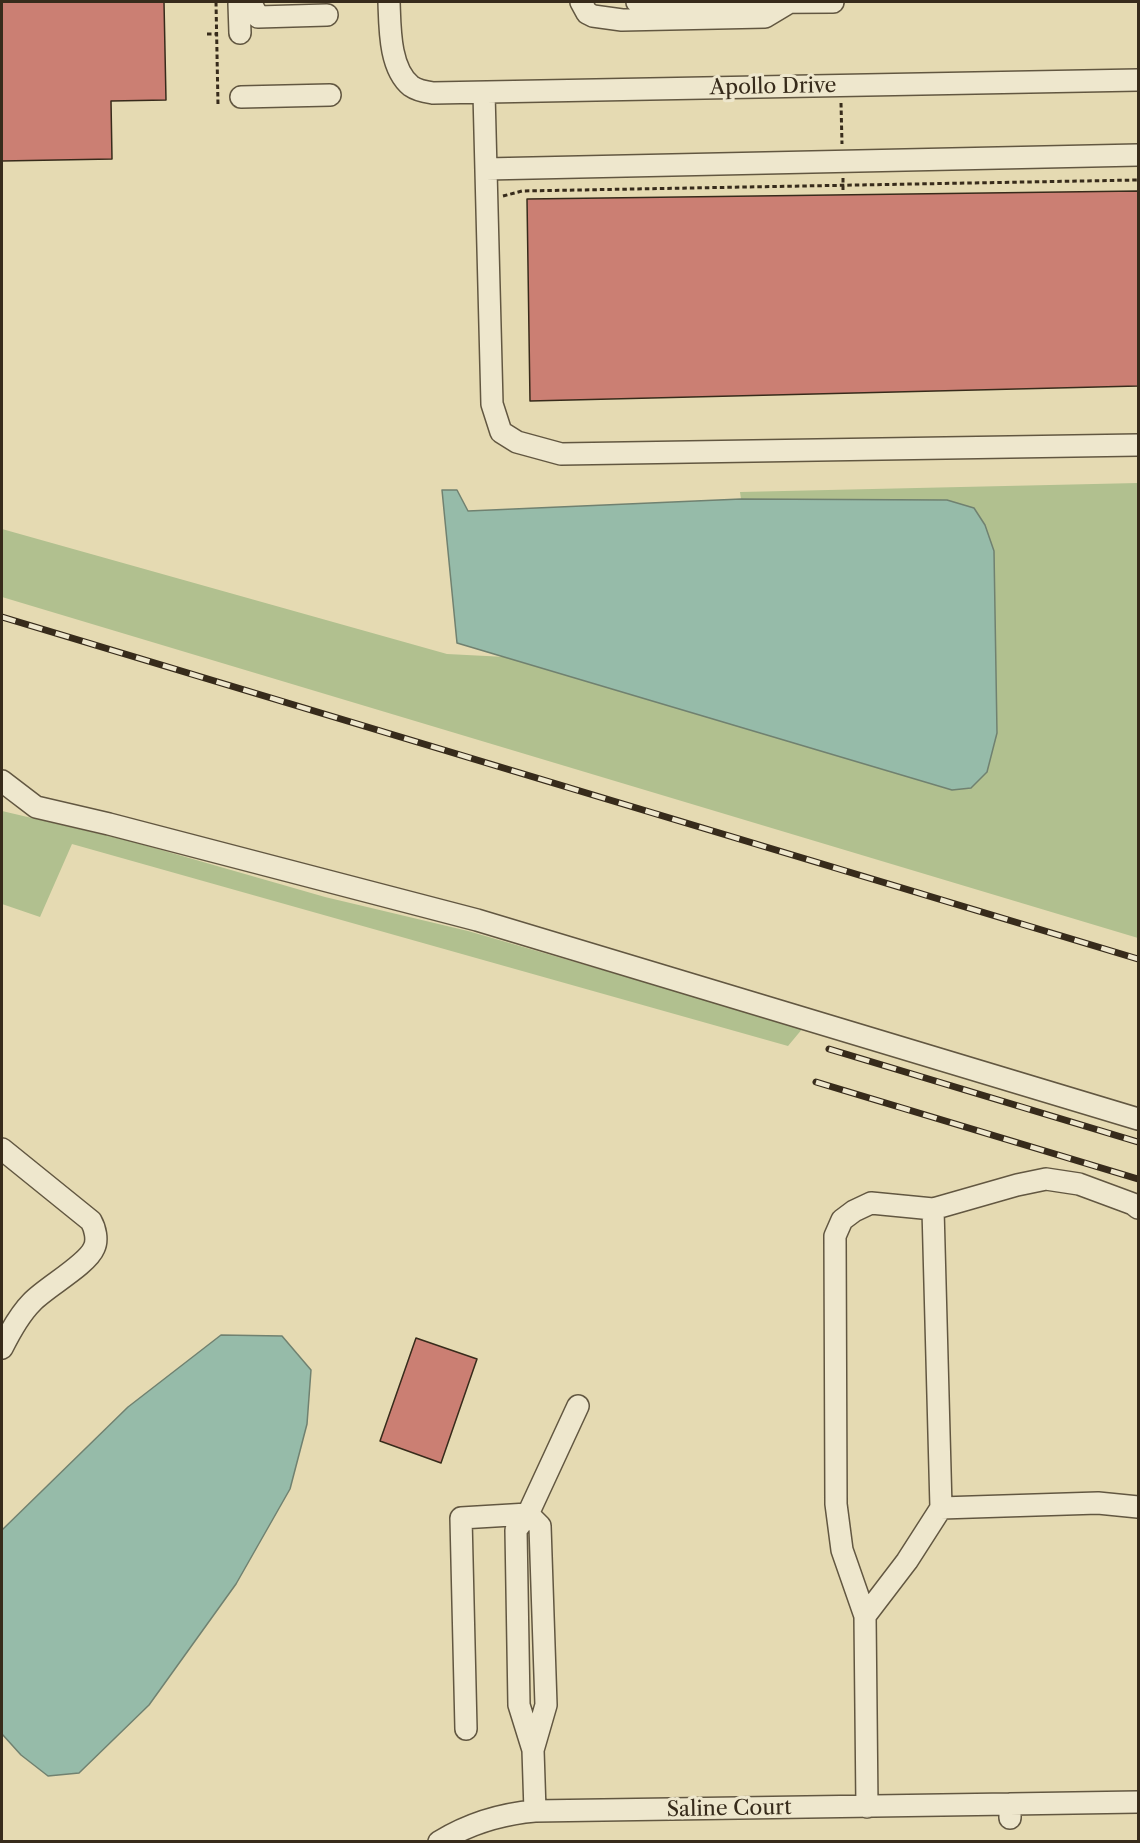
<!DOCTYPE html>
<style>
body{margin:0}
#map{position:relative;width:1140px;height:1843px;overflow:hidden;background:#e5dab2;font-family:"Libre Caslon Text",serif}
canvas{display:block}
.frame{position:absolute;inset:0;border:3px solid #372b1b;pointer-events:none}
</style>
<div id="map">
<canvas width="1140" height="1843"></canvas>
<div class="frame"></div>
</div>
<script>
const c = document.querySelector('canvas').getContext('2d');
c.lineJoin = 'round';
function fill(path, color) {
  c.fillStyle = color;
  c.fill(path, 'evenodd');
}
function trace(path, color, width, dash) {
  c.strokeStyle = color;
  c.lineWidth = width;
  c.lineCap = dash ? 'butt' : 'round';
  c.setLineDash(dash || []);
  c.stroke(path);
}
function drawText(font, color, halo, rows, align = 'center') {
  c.font = font + ' "Libre Caslon Text",serif';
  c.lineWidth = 6;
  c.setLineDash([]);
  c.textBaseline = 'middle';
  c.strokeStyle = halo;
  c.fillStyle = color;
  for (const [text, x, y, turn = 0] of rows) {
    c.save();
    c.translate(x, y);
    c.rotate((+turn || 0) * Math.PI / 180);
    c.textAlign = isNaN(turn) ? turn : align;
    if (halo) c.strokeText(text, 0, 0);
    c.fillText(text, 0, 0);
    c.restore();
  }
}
fill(new Path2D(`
 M1138,483v455l-1136,-341v-68l445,125 59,3 479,-132 -11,-17 -27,-8 -206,-1 -1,-7z
 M2,811l128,30 195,56 143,34 335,97 -15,18 -716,-202 -32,73 -38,-13z`), '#b1c08f');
const water = new Path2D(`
 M442,490h15l11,21 273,-12 206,1 27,8 11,17 9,26 3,182 -10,39 -16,16 -19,2 -495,-147z
 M221,1335l61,1 29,34 -4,54 -17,65 -54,95 -87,121 -70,68 -31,3 -27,-21 -19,-21v-204l126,-123z`);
fill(water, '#96bba9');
trace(water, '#708170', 1.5);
const building = new Path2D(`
 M2,2h162l2,98 -55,1 1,58 -110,2z
 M1138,191v195l-608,15 -3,-202z
 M416,1338l61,21 -36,104 -61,-22z`);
fill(building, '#cb7f73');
trace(building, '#372b1b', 1.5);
const minor = new Path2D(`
 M389,2c1,25 0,66 22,84 7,5 15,6 22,7l705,-13
 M581,2l6,11 6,3 29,4 143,-3 25,-15
 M637,2l5,1 191,-1
 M251,3l7,14 69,-2
 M239,4l1,29
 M484,93l8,311 9,28 16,10 44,12 577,-9
 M241,97l89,-2
 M486,169l652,-14
 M2,781l34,26 73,17 368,96 661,199
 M2,1149l89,72c4,7 7,19 3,27 -7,17 -48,39 -62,54 -13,13 -22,30 -30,46
 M933,1209l84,-24 29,-6 33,5 54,20 5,4
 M941,1508l157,-5 40,4
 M865,1616l42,-55 34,-53 -8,-299 -62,-6 -17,8 -12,9 -7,16 1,268 6,46 23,66 2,191
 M466,1729l-5,-211 67,-4 50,-108
 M533,1750l13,-45 -6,-179 -12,-12 -12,16 3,175 14,45 2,61
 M1010,1804l128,-2
 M439,1842c31,-19 61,-28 96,-31l475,-7v14`);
trace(minor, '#625741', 24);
trace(new Path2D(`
 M216,2l2,103
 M207,34h11
 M841,103l1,41
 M843,178v14
 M503,196l19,-5 616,-11`), '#372b1b', 3, [4.5, 3]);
trace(minor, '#eee7cd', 21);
const rail = new Path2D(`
 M2,617l1136,342
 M829,1049l309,93
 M816,1082l322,97`);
trace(rail, '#372b1b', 7);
trace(rail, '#eee7cd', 4.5, [14]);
drawText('21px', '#372b1b', '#eee7cd', [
 ["Apollo Drive",773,87,-1],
 ["Saline Court",729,1809,-1]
]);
</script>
